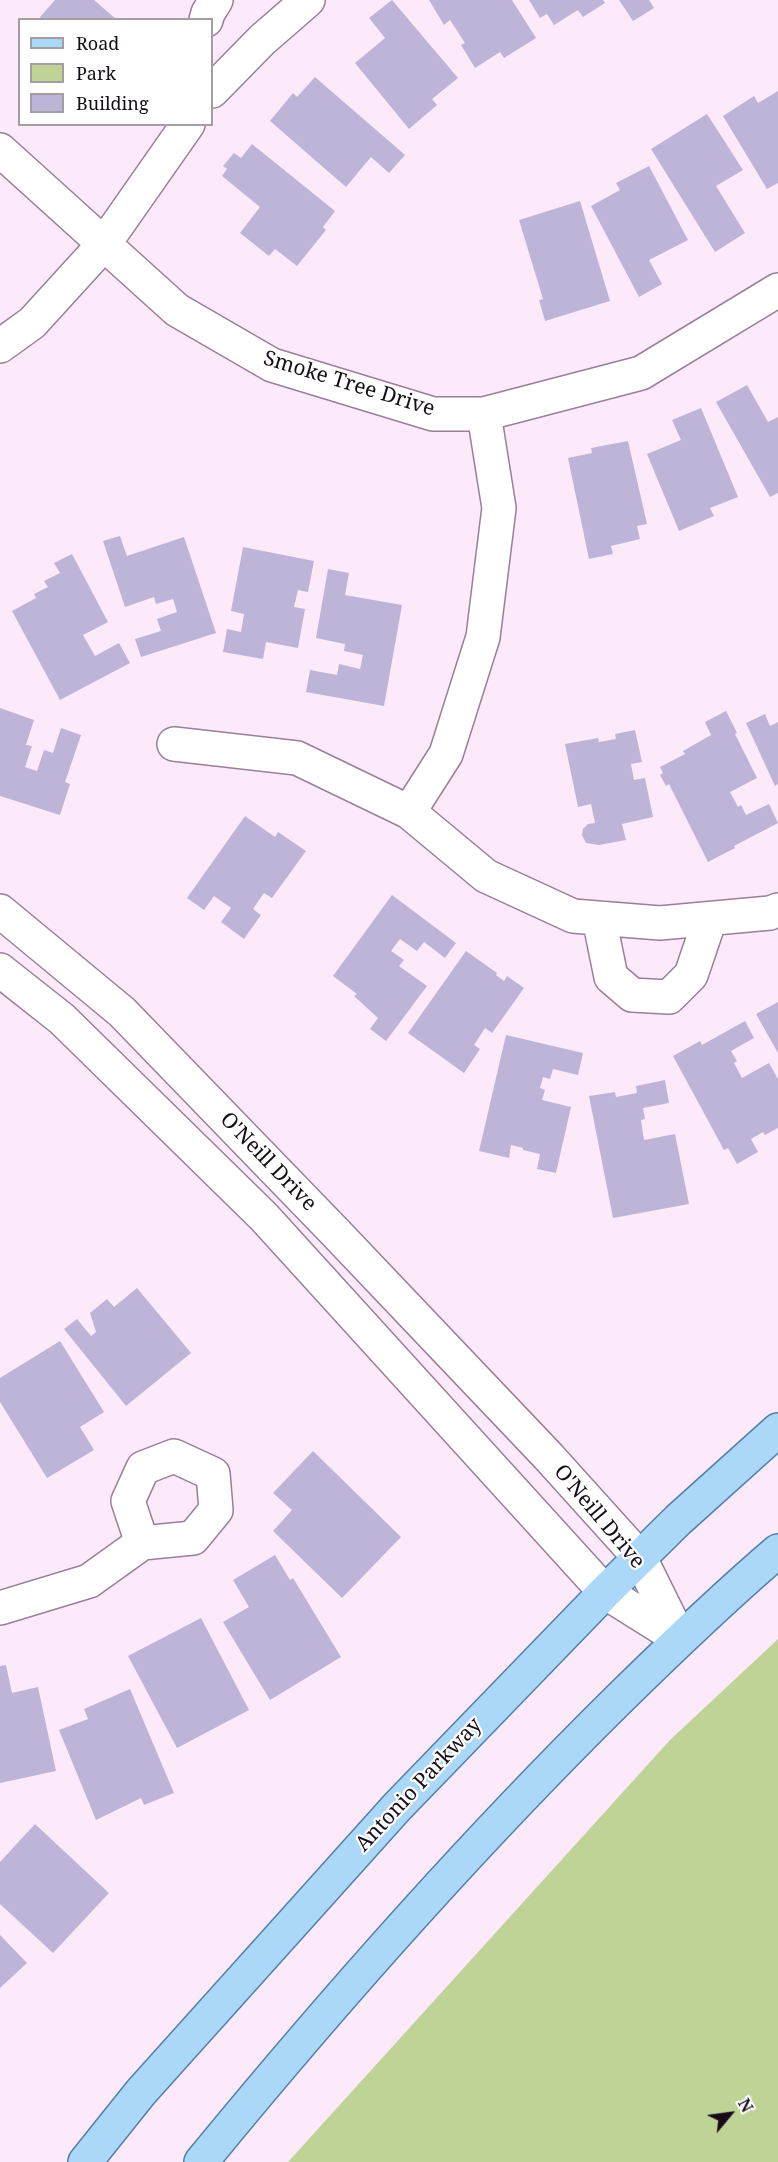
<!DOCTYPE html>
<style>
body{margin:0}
#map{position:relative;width:778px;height:2162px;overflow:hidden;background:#fceafb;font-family:"Noto Serif",serif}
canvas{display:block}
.legend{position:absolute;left:18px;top:18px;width:195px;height:108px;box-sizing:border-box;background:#fefefe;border:2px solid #a29ea2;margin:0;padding:8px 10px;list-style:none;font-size:18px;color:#170d17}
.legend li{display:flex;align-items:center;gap:12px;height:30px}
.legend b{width:30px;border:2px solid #a29ea2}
.north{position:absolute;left:700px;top:2084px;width:60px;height:60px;-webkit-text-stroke:4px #fefefe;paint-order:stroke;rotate:61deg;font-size:16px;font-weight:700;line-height:24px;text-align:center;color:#170d17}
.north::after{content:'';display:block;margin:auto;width:21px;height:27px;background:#170d17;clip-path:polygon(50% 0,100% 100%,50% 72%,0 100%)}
</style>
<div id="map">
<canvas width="778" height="2162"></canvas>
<ul class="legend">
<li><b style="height:8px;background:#abd7f8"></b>Road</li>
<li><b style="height:16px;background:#bfd397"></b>Park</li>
<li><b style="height:16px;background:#bdb4d7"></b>Building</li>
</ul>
<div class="north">N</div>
</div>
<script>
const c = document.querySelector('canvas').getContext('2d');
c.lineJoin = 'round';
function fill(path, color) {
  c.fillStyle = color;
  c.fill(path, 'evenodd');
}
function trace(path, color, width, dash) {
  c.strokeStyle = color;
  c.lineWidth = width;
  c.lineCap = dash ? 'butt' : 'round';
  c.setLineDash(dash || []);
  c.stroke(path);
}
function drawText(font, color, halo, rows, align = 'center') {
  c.font = font + ' "Noto Serif",serif';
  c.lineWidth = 4.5;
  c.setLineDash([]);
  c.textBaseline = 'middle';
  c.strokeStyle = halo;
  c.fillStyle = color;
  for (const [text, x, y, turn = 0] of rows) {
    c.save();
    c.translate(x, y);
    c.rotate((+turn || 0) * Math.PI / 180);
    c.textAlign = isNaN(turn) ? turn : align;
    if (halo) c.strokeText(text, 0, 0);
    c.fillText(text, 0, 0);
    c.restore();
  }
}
fill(new Path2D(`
 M778,1639v523h-490l382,-422z`), '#bfd397');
fill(new Path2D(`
 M55,0h39l23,20h-75l-2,-3z
 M392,0l66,78 -26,21 5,6 -28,24 -54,-66 30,-25 -16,-20z
 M429,0h83l24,38 -32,20 -4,-6 -25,16 -14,-23 4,-2 -15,-23 -6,5z
 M529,0h74l2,3 -22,14 -5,-7 -24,15 -7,-11 -7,4z
 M619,0h30l5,8 -21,13z
 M315,77l90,78 -16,18 -18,-16 -25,30 -76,-66 23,-28 4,4z
 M778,91v92l-11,6 -44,-73 31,-20 4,7z
 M707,114l36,56 -27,16 29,47 -30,19 -64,-103z
 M252,144l83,67 -12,16 3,3 -29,36 -22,-17 -6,7 -29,-23 20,-26 -38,-31 5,-7 -4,-3 11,-13 7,5z
 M649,166l39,74 -39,20 13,24 -23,13 -48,-91 29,-16 -4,-7z
 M580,201l30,100 -65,20 -6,-21 4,-1 -24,-79z
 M747,385l21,37 10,-5v76l-8,4 -54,-95z
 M701,408l37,89 -28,11 4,8 -35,15 -32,-77 34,-14 -9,-20z
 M628,441l19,83 -10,2 3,13 -29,7 2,8 -24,5 -21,-101 24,-5 -1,-5z
 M120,536l7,20 57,-19 32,96 -75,24 -6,-18 26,-8 -4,-12 20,-7 -4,-13 -17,5 -2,-7 -29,10 -22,-66z
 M243,547l71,14 -6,31 -10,-2 -4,17 11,2 -7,39 -32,-6 -3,17 -40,-7 4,-23 14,3 3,-18 -13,-3z
 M72,554l36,68 -25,13 12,21 24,-13 11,20 -70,37 -48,-89 24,-13 -2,-4 14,-7 -4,-6 16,-8 -6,-10z
 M328,569l21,4 -4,22 57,10 -18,101 -78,-14 4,-22 27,5 2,-11 21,5 3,-14 -19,-4 1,-7 -29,-6z
 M0,708l34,12 -8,25 6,1 -7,21 12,4 7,-21 9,3 8,-25 20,7 -16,47 5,2 -10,31 -60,-19z
 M726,711l11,22 -2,1 22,44 -27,14 8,15 3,-2 5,10 23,-11 9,19 -44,23 1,2 -27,14 -39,-78 -3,2 -6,-11 3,-2 -3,-6 25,-13 -2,-3 28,-16 -6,-13z
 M765,714l5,12 8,-4v62l-3,2 -29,-63z
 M635,730l7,32 -11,2 3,16 11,-2 8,39 -31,7 4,16 -27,5 -13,-2 -4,-8 1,-6 5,-5 7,-1 -4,-19 -13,3 -13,-63 33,-6 1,4 17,-3 -1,-5z
 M245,816l30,21 3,-5 28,19 -34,47 -8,-5 -11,16 8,6 -17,24 -23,-17 10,-14 -17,-12 -10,14 -17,-12z
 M392,895l64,48 -11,15 -21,-16 -7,9 -17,-12 -9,12 13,9 -5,6 28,20 -41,55 -16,-12 8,-11 -24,-22 3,-2 -24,-18z
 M466,951l31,22 -1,2 8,6 3,-5 17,12 -32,45 -7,-5 -11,17 6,4 -16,24 -56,-40z
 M778,1002v51l-22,-39z
 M745,1021l9,17 -23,13 6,10 -3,2 8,15 27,-15 9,16v49l-13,7 -2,-3 -12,7 7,13 -21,12 -9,-16 -4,2 -51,-94 27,-15 2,4z
 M506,1035l77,18 -5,22 -25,-6 -3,10 -7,-2 -3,11 5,2 -3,10 29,7 -15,66 -19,-4 3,-15 -17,-4v-2l-12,-3 -2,13 -30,-7z
 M665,1080l4,23 -26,5 2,11 -4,1 3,20 31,-6 14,70 -76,14 -24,-122 26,-4 1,5 21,-4 -1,-7z
 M137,1288l54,65 -65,53 -62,-77 13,-10 14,17 5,-4 -6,-19 17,-14 7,8z
 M60,1341l44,71 -24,15 14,23 -47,28 -47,-76v-24z
 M313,1451l88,86 -59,61 -69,-67 19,-21 -19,-17z
 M275,1555l15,25 3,-2 48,79 -71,43 -47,-78 26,-15 -16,-27z
 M201,1618l48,92 -72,38 -49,-92z
 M6,1665l6,28 26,-6 18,84 -56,12v-117z
 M130,1689l44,104 -30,12 -3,-7 -45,22 -37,-90 29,-11 -4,-10z
 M35,1824l74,69 -56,60 -53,-49v-42z
 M0,1935l27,28 -27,25z`), '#bdb4d7');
const minor = new Path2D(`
 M206,20l2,-7 8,-13
 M212,91l50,-51 46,-40
 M0,150l177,160 95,55 161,49h51l157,-41 137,-83
 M0,346l32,-23 72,-79 84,-120
 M174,744l123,14 112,54 77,64 87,40 87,7 110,-10 8,-3
 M409,812l37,-58 37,-117 16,-129 -15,-94
 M599,918l12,59 21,18 37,2 22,-22 19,-56
 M0,1608l89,-27 53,-38 51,-5 23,-28 -3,-36 -39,-18 -31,12 -15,33 14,42`);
const secondary = new Path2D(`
 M0,911l122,101 213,220 213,224 92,102 40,81
 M0,970l62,49 202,198 341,375 75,47`);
const primary = new Path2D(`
 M85,2162l56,-70 256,-285 208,-215 73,-72 100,-90
 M201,2162c132,-161 270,-317 418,-463 52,-51 104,-101 159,-148`);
trace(minor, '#997f99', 36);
trace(secondary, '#997f99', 36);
trace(primary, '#537fa7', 36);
trace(minor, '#fff', 33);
trace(secondary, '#fff', 33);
trace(primary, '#abd7f8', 33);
drawText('21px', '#170d17', '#fefefe', [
 ["Smoke Tree Drive",349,384,17],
 ["O'Neill Drive",268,1162,46],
 ["O'Neill Drive",599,1517,50],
 ["Antonio Parkway",419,1785,-47]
]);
</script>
